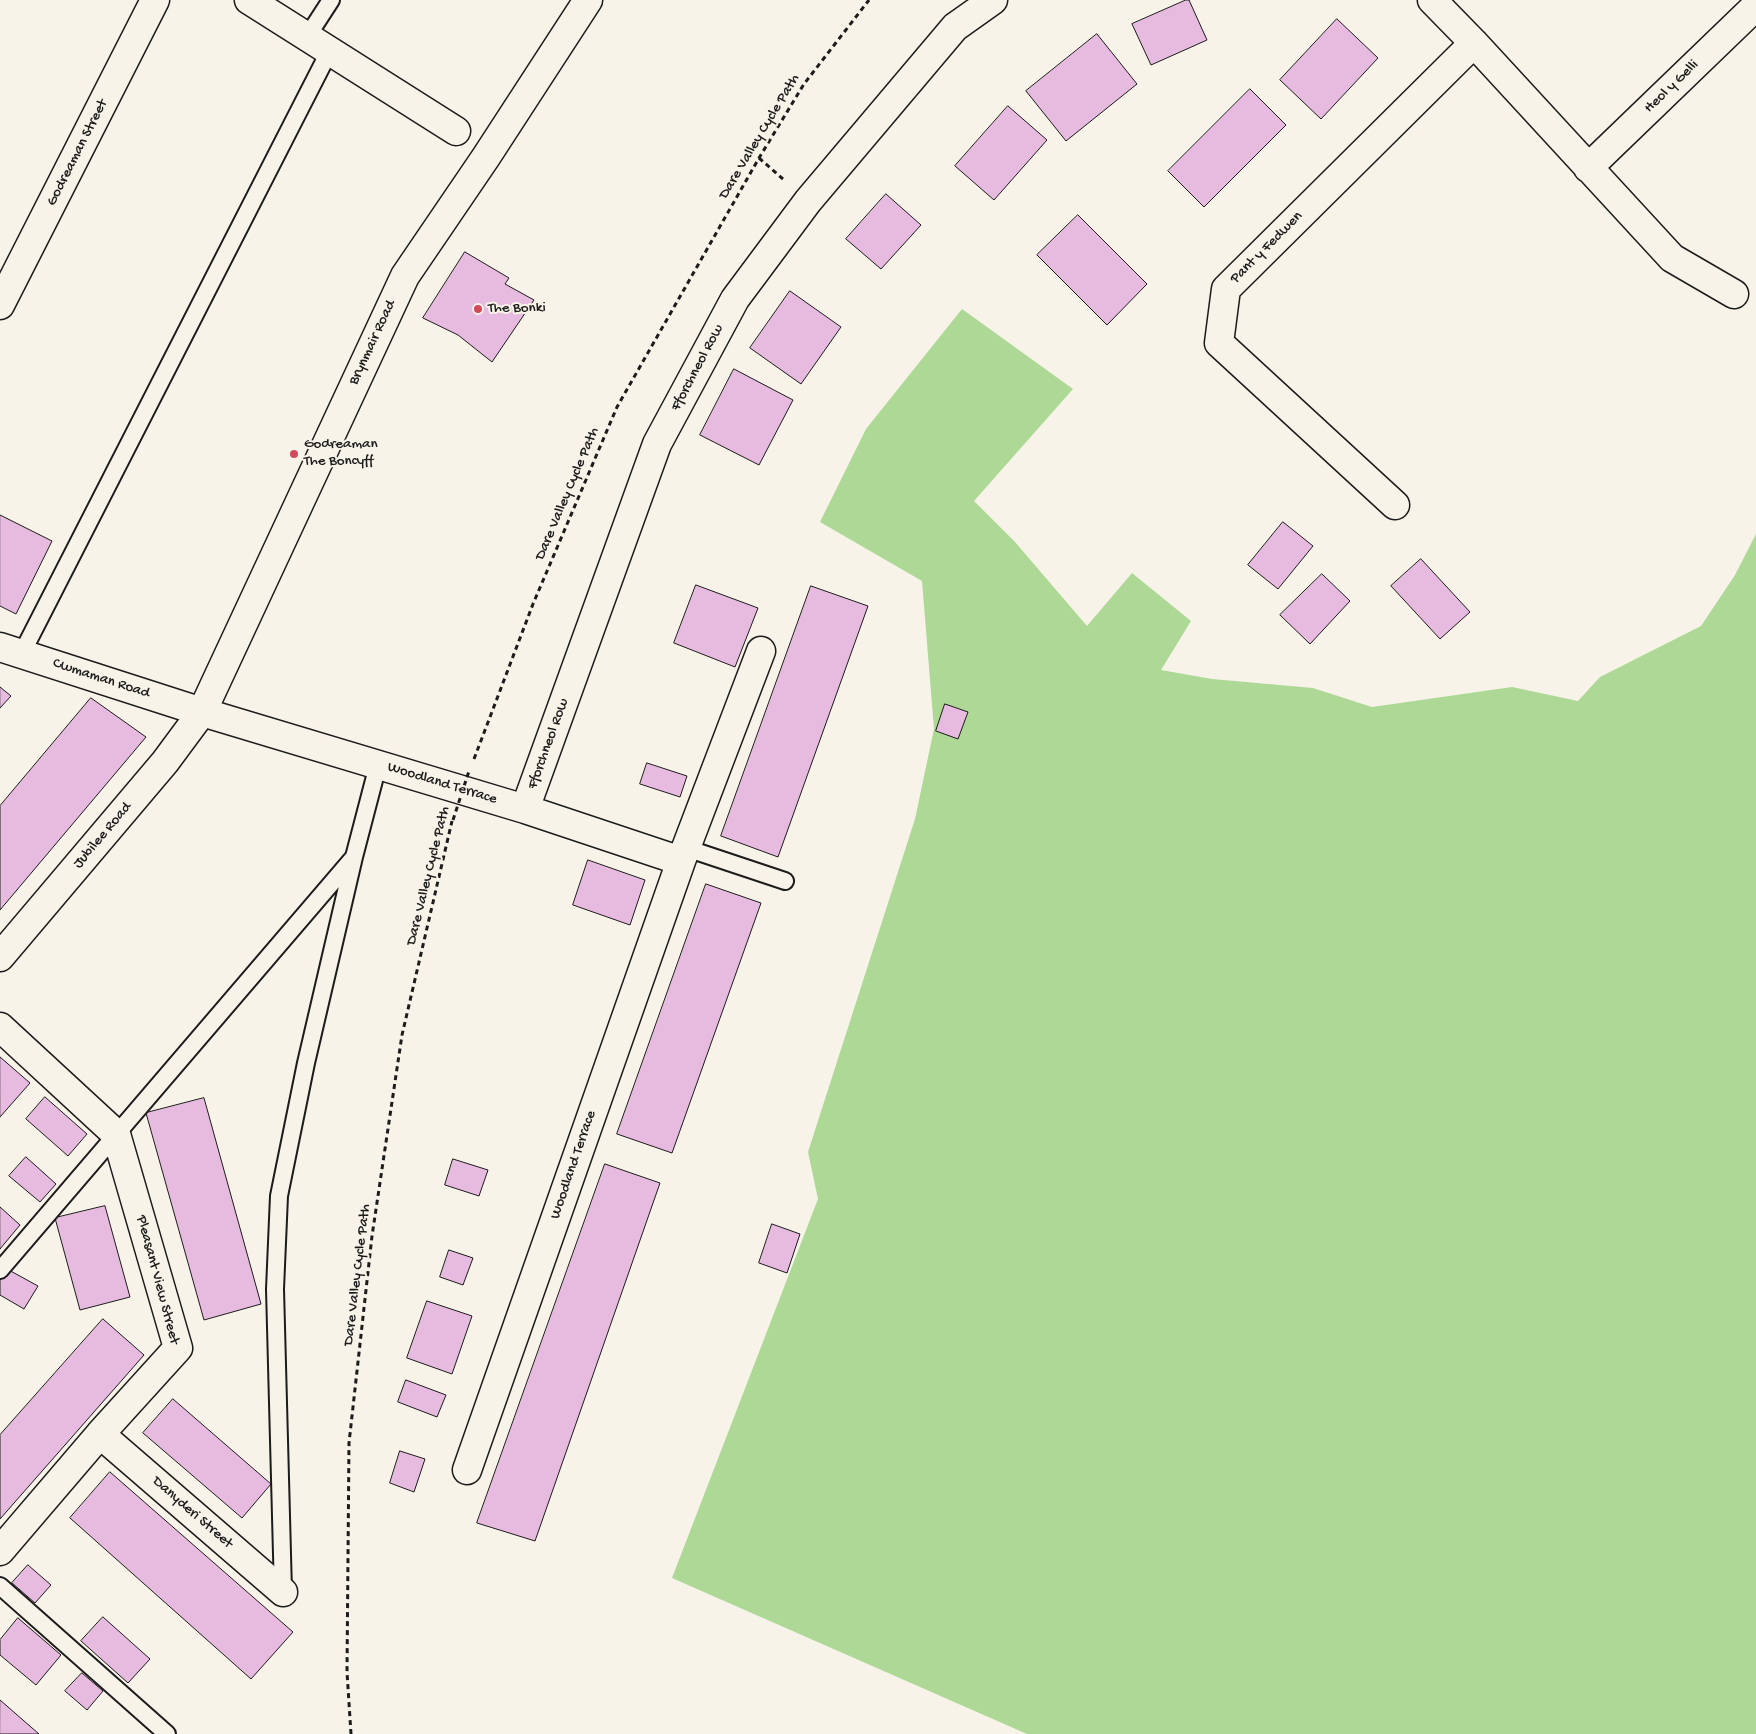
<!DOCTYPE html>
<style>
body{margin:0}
canvas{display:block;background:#f7f3e8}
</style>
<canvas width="1756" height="1734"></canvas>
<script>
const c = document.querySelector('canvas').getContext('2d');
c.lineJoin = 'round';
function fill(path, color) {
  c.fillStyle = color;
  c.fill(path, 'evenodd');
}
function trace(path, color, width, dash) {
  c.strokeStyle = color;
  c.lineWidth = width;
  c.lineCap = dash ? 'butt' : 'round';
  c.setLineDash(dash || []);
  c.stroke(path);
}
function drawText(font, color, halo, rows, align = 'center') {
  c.font = font + ' "Gochi Hand",sans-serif';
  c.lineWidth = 4;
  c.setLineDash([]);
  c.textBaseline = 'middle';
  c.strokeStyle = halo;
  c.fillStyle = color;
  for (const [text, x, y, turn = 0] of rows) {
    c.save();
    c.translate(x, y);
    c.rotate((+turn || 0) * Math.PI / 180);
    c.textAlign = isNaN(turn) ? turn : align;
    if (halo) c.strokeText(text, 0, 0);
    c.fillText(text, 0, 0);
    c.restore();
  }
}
fill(new Path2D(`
 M962,309l111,80 -99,112 41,41 72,84 45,-53 59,48 -30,49 51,9 101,9 59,19 140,-20 66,14 22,-24 101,-51 34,-51 21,-41v1200h-729l-355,-156 146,-379 -10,-47 107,-333 19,-90 -12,-148 -102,-59 46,-93z`), '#add896');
const building = new Path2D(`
 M1186,0h3l18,40 -56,25 -19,-41z
 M1337,19l41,39 -57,61 -41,-39z
 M1097,34l40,50 -71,57 -40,-50z
 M1250,89l36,36 -82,82 -36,-36z
 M1008,106l39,34 -53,60 -39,-34z
 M886,194l35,31 -40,44 -35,-30z
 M1078,215l69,69 -40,41 -70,-70z
 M465,252l44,26 -4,6 29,16 -42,62 -34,-27 -35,-17z
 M790,291l51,36 -40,57 -51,-36z
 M734,369l59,31 -34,65 -59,-30z
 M0,515l52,26 -36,73 -16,-8z
 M1283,522l30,24 -35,43 -30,-24z
 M1421,559l49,53 -30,27 -49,-53z
 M1322,574l28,27 -40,43 -30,-29z
 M696,585l62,23 -23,59 -61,-24z
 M811,586l57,20 -90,251 -57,-21z
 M0,687l11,9 -11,12z
 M91,698l55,39 -146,173v-104z
 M945,704l23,8 -10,27 -22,-8z
 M647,763l40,13 -7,21 -40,-13z
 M588,860l57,20 -15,45 -57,-20z
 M706,884l55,19 -89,250 -55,-19z
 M0,1057l30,26 -30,34z
 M45,1097l42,37 -19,22 -42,-37z
 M204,1098l57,206 -57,16 -58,-207z
 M26,1157l30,27 -16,18 -31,-26z
 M453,1159l35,11 -9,26 -34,-11z
 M605,1164l55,19 -125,358 -58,-18z
 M105,1206l25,91 -50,13 -25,-92z
 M0,1207l20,18 -20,24z
 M772,1224l28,10 -13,39 -28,-10z
 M449,1250l24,8 -10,27 -23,-8z
 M7,1269l31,17 -14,23 -24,-14v-14z
 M427,1301l45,15 -20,58 -45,-16z
 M103,1319l41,36 -144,164v-84z
 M406,1380l40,15 -9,22 -39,-15z
 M173,1399l98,85 -29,34 -99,-85z
 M400,1451l25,8 -11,33 -24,-9z
 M110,1472l183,160 -42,47 -181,-161z
 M28,1565l23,20 -16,18 -23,-20z
 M103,1617l47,42 -22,24 -47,-42z
 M18,1618l43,37 -25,30 -36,-30v-15z
 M82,1673l21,18 -16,19 -22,-19z
 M0,1700l39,34h-39z`);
fill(building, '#e7badf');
trace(building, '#1c1c1c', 1);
const service = new Path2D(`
 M307,37l24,-37
 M22,653l307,-601
 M686,848l99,33
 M0,1270l354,-413 24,-92
 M0,1586l167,148
 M283,1592l-8,-303 4,-93 27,-133 48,-206`);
const minor = new Path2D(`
 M249,0l207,131
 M1432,0l42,43 198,215 62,36
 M1588,168l168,-162
 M0,305l155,-305
 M1395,505l-176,-162 7,-54 248,-246
 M0,647l202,65 323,97 156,52
 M525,809l132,-365 78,-145 73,-98 147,-174 38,-27
 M0,957l165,-195 37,-50 203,-436 81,-119 102,-157
 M0,1027l116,107 62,214 -78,86 -100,117
 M100,1434l183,158
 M467,1470l214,-609 80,-210`);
trace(service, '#1c1c1c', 20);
trace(minor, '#1c1c1c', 31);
trace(new Path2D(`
 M759,158l24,21
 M474,759l59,-155 84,-197 142,-249 45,-74 65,-84
 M351,1734l-4,-62 2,-229 23,-207 30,-201 50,-214`), '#1c1c1c', 3, [5, 4]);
trace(service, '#f7f3e8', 16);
trace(minor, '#f7f3e8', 28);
trace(new Path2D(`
 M453,820l16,-49`), '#1c1c1c', 3, [5, 4]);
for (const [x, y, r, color] of [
 [478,309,5,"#d1495b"],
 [294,454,5,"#d1495b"]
]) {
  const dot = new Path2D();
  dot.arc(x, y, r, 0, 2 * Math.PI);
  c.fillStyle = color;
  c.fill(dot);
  trace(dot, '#f7f3e8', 2);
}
drawText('15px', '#1c1c1c', '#f7f3e8', [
 ["Heol y Gelli",1672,87,-44],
 ["Dare Valley Cycle Path",760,137,-59],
 ["Godreaman Street",78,153,-63],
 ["Pant y Fedwen",1267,248,-45],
 ["Brynmair Road",373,343,-65],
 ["Fforchneol Row",698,368,-62],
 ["Dare Valley Cycle Path",568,494,-67],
 ["Cwmaman Road",101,679,18],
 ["Fforchneol Row",549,744,-70],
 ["Woodland Terrace",442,784,17],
 ["Jubilee Road",103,836,-50],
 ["Dare Valley Cycle Path",429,876,-76],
 ["Woodland Terrace",574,1165,-71],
 ["Dare Valley Cycle Path",358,1275,-83],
 ["Pleasant View Street",157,1280,75],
 ["Danyderi Street",192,1513,41]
]);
drawText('15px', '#1c1c1c', '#f7f3e8', [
 ["The Bonki",488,309],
 ["Godreaman",304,445],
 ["The Boncyff",304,462]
], 'left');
</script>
